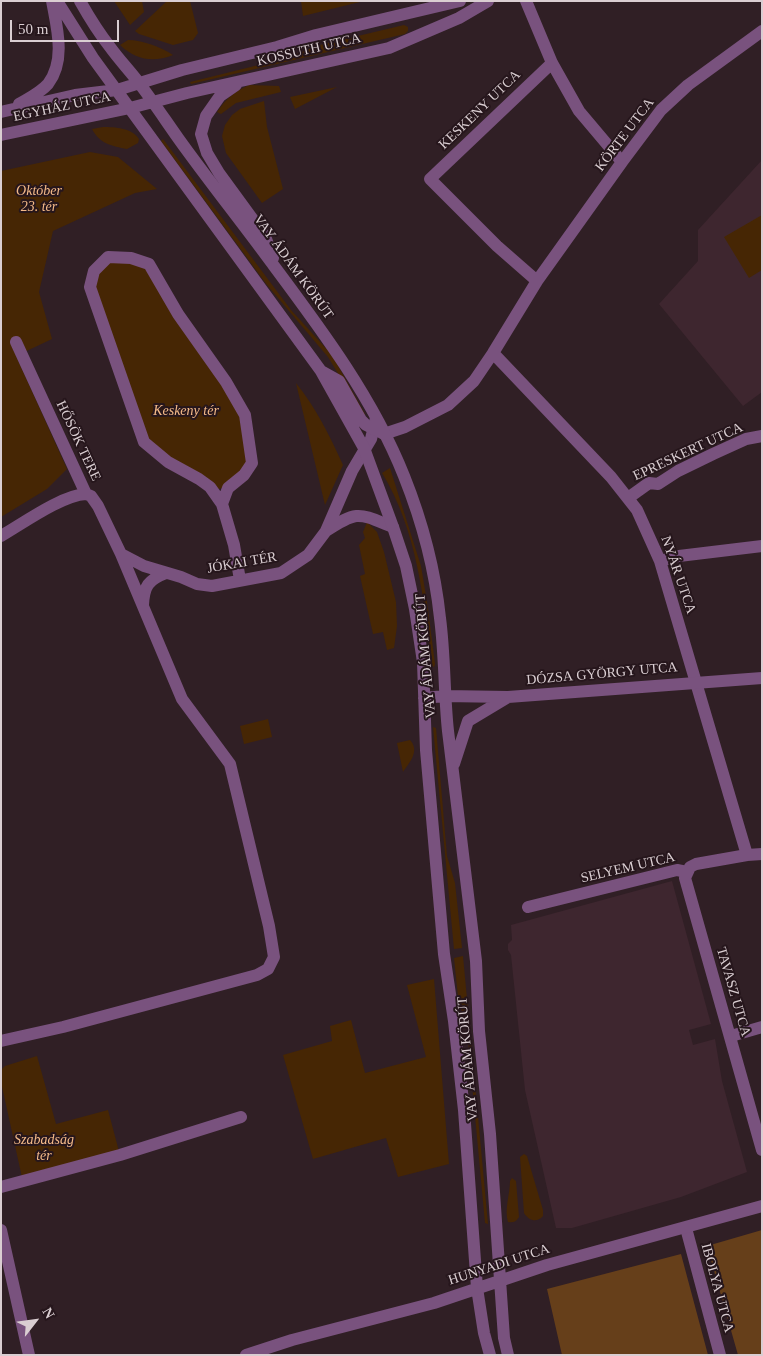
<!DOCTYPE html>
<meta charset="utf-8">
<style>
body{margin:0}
#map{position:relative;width:763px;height:1356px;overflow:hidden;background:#301f25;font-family:Georgia,serif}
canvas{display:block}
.frame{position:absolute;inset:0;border:2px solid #daced2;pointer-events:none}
.north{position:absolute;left:10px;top:1296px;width:50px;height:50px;-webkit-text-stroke:4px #26161c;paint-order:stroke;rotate:60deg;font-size:14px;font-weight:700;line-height:20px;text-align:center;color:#daced2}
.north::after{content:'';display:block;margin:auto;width:18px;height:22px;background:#daced2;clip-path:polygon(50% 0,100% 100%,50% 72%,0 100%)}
.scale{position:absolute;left:10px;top:20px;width:109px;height:22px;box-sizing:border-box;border:2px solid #daced2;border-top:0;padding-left:6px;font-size:15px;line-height:18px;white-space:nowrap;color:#daced2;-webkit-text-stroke:4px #26161c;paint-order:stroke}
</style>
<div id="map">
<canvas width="763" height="1356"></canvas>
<div class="frame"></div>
<div class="north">N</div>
<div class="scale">50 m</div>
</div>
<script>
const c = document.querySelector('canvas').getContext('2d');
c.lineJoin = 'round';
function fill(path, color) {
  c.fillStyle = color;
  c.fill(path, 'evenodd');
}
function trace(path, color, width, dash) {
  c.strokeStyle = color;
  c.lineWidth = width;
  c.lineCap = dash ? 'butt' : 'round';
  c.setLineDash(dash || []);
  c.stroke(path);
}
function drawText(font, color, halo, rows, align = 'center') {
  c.font = font + ' Georgia,serif';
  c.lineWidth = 4;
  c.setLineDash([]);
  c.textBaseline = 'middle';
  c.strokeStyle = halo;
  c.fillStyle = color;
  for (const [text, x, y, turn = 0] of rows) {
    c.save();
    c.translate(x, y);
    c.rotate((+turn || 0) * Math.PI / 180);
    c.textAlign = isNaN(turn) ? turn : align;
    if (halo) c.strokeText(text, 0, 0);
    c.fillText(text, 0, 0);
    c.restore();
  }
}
fill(new Path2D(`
 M762,160v232l-19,14 -84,-102 39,-43v-31z
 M672,881l39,143 -22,6 4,15 22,-6 7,42 25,91 -66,25 -109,31h-16l-31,-138 -14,-135 -3,-5v-6l4,-4 -1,-15z`), '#3e262f');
fill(new Path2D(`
 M114,1h28l2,11 -14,13z
 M167,1h23l8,32 -5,7 -20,5 -34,-11 -4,-3z
 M301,1h63l-61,15z
 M404,25l4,2v4l-3,3 -214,50 -1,-2 93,-23 37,-14z
 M128,40c14,0 33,7 45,15 -20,8 -37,5 -53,-10z
 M249,85l30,1 2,6 -45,11 -15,11 -4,-2c8,-12 18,-21 32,-27z
 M337,87l-42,22 -5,-12z
 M264,101l3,26 16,62 -21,14 -36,-50 -4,-17 3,-11 7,-10 8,-6z
 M103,127c12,0 29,1 36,12l-1,4 -11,6c-15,-3 -27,-5 -35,-20z
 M163,139l128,171 41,45 33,59v4l-37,-61 -61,-72 -106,-144z
 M90,152l28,5 39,32 -22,4 -82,38 -14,61 13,47 -36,17 51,113 -20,20 -46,28v-346z
 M762,215v55l-13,8 -25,-41z
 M109,259l38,8 96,149 6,46 -22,24 -8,3 -49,-29 -23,-20 -54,-153 3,-14z
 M296,383c20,25 34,53 47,82l-18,40z
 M390,468l31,98 6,36 8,62 -1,3 -2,-1c-8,-66 -15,-136 -50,-193z
 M367,522l10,10 7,20 12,50 1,24 -3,22 -7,2 -4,-18 -10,2 -13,-58 5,-2 -6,-29 6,-7 -2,-6z
 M268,719l4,18 -28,7 -4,-18z
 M433,727l3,1 11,128 8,27 7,65 -8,1z
 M410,740c10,11 0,22 -7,32l-6,-29z
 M463,956l25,268 -3,-1 -19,-204 -7,-13 -5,-48z
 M434,979l15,185 -51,13 -12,-39 -73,21 -30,-104 49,-14 -2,-15 21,-6 14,53 61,-16 -19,-72z
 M37,1056l19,68 52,-14 12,45 -97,27 -22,-100v-12l4,-4z
 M524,1154l3,2 16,54v6c-6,7 -14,5 -19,-3l-4,-56z
 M512,1178l4,3 3,36c-3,5 -6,6 -11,5 -4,-12 2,-28 2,-41z`), '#462604');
fill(new Path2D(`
 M762,1230v125h-24l-31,-109z
 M681,1254l27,101h-146l-15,-66z`), '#663f1a');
trace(new Path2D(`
 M526,1l26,62 27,48 43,51
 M537,281l-40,-35 -67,-67 122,-116
 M16,342l70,152
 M493,353l118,124 26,33 23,51 87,294
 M384,434l21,-7 43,-22 26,-24 19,-28 44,-72 85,-119 39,-52 27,-25 74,-54
 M86,494l5,2 7,10 23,48 23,12 37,11 16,7 15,2 69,-13 27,-18 18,-24 26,-60 19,-32 5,-21
 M628,498l21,-15 9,1 20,-13 35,-17 33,-15 16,-3
 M222,504l6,-16 16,-13 8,-12 -7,-48 -19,-33 -48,-68 -29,-50 -18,-6 -23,-1 -14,14 -4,16 54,155 24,20 31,17 11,8 12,17 12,41 6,35
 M326,531c32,-21 32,-18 67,-4
 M1,536c21,-12 61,-41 85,-42
 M660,561l19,-5 83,-10
 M143,605c1,-19 5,-25 23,-32
 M762,854l-15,1 -51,9 -6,3 -5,11 77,272
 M528,907l149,-37 10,2
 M731,1036l31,-9
 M1,1041l62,-14 194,-52 11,-6 6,-12 -5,-31 -39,-162 -48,-65 -61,-145
 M1,1187l119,-32 121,-38
 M686,1228l34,127
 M1,1230l28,125`), '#79527e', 12);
trace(new Path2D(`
 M57,1l36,57 228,313 43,77 29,79 13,39 9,43 8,53 3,88 18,204 10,67 10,89 13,178 7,45 6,22
 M80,1c9,16 19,32 30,46 10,14 22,26 32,40 12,16 24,34 36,51 30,42 63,83 93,124 50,67 102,136 133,214 18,45 31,94 36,142 5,38 4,76 8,113l28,230 3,70 11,103 14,204 4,17
 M236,85l-16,11 -14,20 -5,18 6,19 12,20 46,63 8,22
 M19,104c10,-6 21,-11 29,-20 18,-24 9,-56 4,-83
 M1,112l74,-17 42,-5 65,-20 95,-23 39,-12 144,-34
 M1,135l129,-27 57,-15 202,-45 70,-30 29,-17
 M321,371l18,10 22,39 5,5 18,9
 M424,698l21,-2 63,1 254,-19
 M454,764l14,-43 40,-24
 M246,1355l46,-15 142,-37 113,-38 215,-59`), '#79527e', 12);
drawText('14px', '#daced2', '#26161c', [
 ["KOSSUTH UTCA",309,50,-13],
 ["EGYHÁZ UTCA",62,107,-12],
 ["KESKENY UTCA",480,110,-44],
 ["KÖRTE UTCA",625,135,-53],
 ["VAY ÁDÁM KÖRÚT",293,267,54],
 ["HŐSÖK TERE",78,441,65],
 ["EPRESKERT UTCA",688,452,-25],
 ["JÓKAI TÉR",242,563,-10],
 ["NYÁR UTCA",678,575,71],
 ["VAY ÁDÁM KÖRÚT",426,656,-95],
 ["DÓZSA GYÖRGY UTCA",602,674,-5],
 ["SELYEM UTCA",628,868,-13],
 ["TAVASZ UTCA",733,992,74],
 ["VAY ÁDÁM KÖRÚT",468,1059,-95],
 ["HUNYADI UTCA",499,1265,-18],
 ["IBOLYA UTCA",717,1288,75]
]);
drawText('italic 14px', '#f4ba89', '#26161c', [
 ["Október",39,191],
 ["23. tér",39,207],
 ["Keskeny tér",186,411],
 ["Szabadság",44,1140],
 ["tér",44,1156]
]);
</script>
